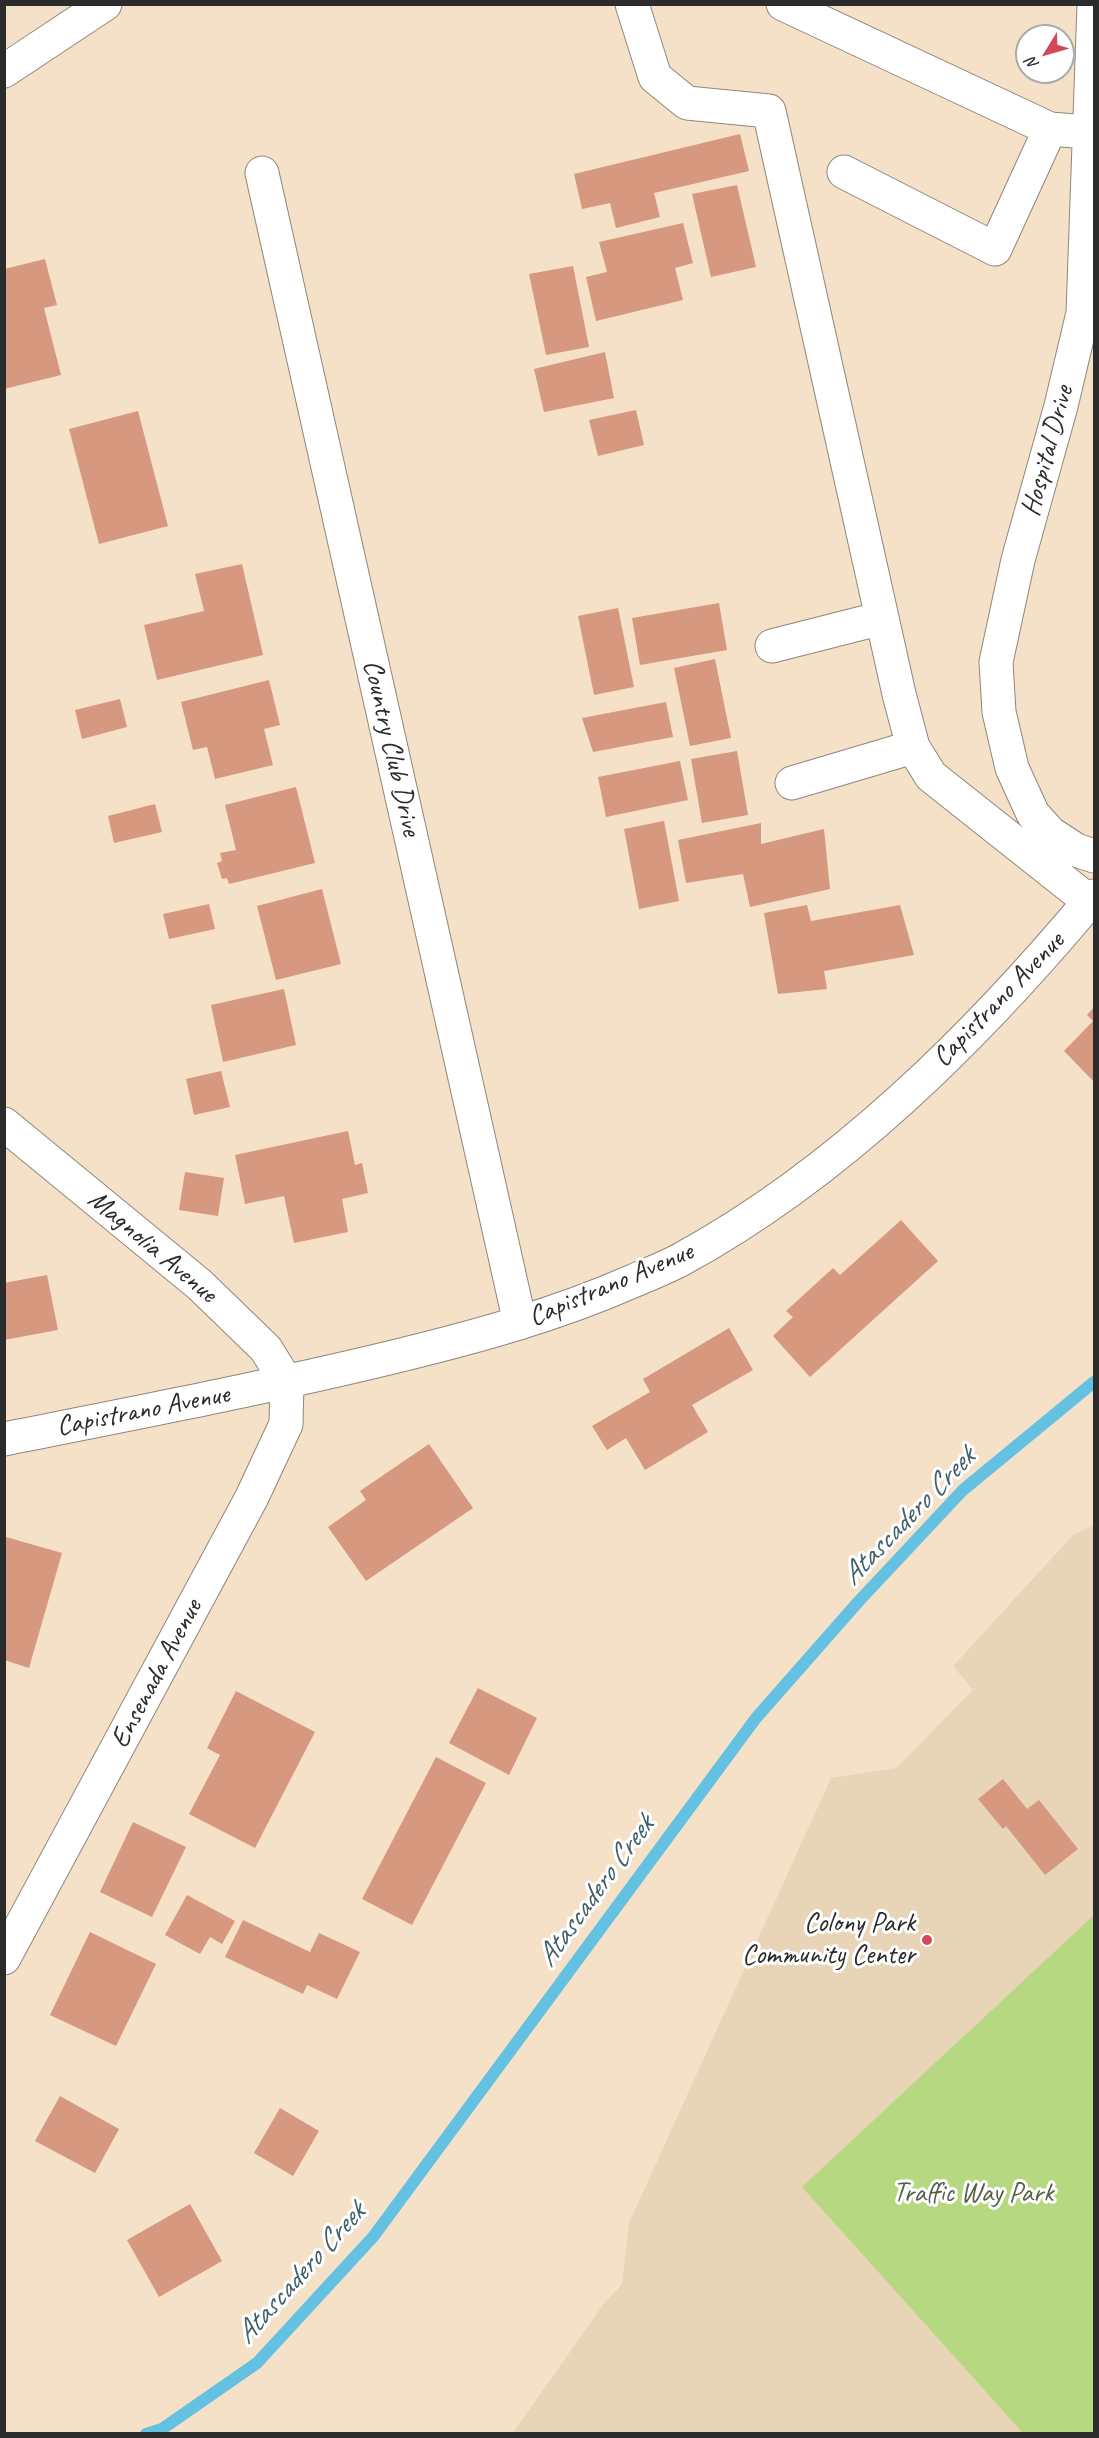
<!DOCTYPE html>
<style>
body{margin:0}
#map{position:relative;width:1099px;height:2438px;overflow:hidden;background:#f5e1c8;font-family:Caveat,sans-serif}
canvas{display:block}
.frame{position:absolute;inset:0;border:6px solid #2b2b2b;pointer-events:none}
.north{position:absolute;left:1015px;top:24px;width:60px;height:60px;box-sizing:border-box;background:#fff;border:2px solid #aaa;border-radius:50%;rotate:233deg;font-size:16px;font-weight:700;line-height:24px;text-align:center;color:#2b2b2b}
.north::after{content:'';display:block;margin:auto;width:21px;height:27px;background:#d1495b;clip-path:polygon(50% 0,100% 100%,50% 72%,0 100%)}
</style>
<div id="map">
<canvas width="1099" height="2438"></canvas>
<div class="frame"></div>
<div class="north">N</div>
</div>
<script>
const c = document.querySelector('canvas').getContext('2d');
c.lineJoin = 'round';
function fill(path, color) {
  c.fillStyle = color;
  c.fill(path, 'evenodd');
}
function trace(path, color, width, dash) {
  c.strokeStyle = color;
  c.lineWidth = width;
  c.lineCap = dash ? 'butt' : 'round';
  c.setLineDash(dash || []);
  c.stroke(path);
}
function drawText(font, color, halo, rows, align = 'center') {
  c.font = font + ' Caveat,sans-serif';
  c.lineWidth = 6;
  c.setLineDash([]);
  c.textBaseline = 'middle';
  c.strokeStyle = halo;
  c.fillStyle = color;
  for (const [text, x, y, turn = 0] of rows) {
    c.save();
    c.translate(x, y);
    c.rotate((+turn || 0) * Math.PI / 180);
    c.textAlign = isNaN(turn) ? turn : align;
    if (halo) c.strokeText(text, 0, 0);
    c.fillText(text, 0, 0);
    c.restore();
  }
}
fill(new Path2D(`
 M1094,1525v908l-582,1 91,-129 19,-21 7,-61 202,-445 65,-10 77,-78 -20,-24 120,-131z`), '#e8d5b7');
fill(new Path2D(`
 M1094,1915v518h-71l-221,-246z`), '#b6d880');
trace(new Path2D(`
 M146,2434l16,-5 95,-66 116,-126 383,-519 103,-117 104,-111 131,-108`), '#64c1e2', 12);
fill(new Path2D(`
 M740,134l9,37 -95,22 6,24 -44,11 -6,-25 -28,6 -8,-35z
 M737,185l19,82 -45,10 -19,-83z
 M683,223l10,40 -18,5 8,32 -87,21 -10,-44 21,-5 -8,-30z
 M45,259l12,46 -13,3 17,67 -57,14v-120z
 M573,266l16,81 -43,8 -17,-81z
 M605,352l9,46 -70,14 -10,-43z
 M636,410l8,35 -46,11 -9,-36z
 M138,411l30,115 -69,18 -30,-115z
 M242,564l21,91 -106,25 -13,-55 60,-14 -9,-37z
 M719,603l8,47 -87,15 -8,-47z
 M618,608l16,79 -40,8 -16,-79z
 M715,659l16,79 -41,8 -16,-78z
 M269,680l11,45 -16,4 9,36 -58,14 -8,-32 -14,3 -12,-48z
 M120,699l7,28 -45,12 -7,-29z
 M666,702l7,35 -80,15 -11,-34z
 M737,751l11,64 -46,8 -11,-64z
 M680,761l8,39 -82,17 -8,-40z
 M296,787l19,76 -86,21 -2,-6 -5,1 -5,-16 5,-2 -2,-8 16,-3 -11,-45z
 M155,804l7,28 -48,11 -6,-27z
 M664,821l15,80 -40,8 -15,-80z
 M761,823v21l63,-15 6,60 -80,18 -7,-33 -57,9 -8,-43z
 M322,889l19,75 -65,16 -19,-74z
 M209,904l6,25 -46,10 -6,-25z
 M807,905l4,16 89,-16 14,50 -90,16 3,18 -49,5 -14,-81z
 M284,989l12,56 -73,17 -12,-57z
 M1094,1007v75l-30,-31 29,-30 -6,-6z
 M221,1071l9,36 -36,8 -8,-36z
 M348,1131l7,34 7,-2 6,30 -26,6 6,33 -54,11 -10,-47 -39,8 -10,-49z
 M185,1172l39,6 -6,38 -39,-6z
 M901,1220l37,41 -128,116 -37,-41 20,-19 -7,-6 47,-43 7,7z
 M47,1275l11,55 -54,10v-57z
 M729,1328l24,42 -61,35 16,27 -63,38 -19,-32 -19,12 -15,-24 58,-34 -7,-13z
 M429,1444l44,64 -107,73 -38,-54 38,-27 -6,-9z
 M6,1537l56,16 -33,115 -25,-8z
 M478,1688l59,30 -28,57 -60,-32z
 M236,1691l79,41 -60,116 -66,-34 31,-59 -13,-7z
 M436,1757l50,26 -74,142 -50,-26z
 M1003,1779l24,30 12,-9 39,49 -33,26 -39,-49 -3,3 -25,-30z
 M133,1822l53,25 -34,70 -52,-25z
 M187,1895l48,26 -13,23 -12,-7 -10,17 -35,-19z
 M243,1920l67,32 9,-19 41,19 -23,47 -30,-14 -4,9 -78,-37z
 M90,1932l66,32 -40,82 -66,-31z
 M60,2096l59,33 -24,44 -60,-32z
 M280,2108l39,23 -26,45 -39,-23z
 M190,2204l32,57 -63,36 -32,-57z`), '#d6987f');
const minor = new Path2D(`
 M632,4l23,73 32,26 82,8 130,583 14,53 18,29 159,126
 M783,4l267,125
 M1094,4l-11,309 -22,93 -43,154 -22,102 3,50 13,56 21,46 17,19 26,17 18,6
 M844,172l151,77 55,-120 38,3
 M262,173l258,1150
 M772,646l110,-28
 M792,783l121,-36
 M4,1124l196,161 66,64 21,34 -1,41 -34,73 -248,461
 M4,1439c131,-26 261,-51 389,-82 82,-20 163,-42 240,-76 16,-7 32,-13 47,-21 160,-87 298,-225 414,-364`);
const major = new Path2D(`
 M4,71l101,-67`);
trace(minor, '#90867a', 35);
trace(major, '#90867a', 35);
trace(minor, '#fff', 33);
trace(major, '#fff', 33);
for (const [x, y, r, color] of [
 [927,1940,6,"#d1495b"]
]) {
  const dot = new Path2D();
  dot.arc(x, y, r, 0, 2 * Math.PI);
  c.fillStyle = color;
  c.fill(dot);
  trace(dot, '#fff', 2);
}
drawText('28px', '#2b2b2b', '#fff', [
 ["Hospital Drive",1048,451,-75],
 ["Country Club Drive",391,748,77],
 ["Capistrano Avenue",999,1000,-46],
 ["Magnolia Avenue",152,1247,40],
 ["Capistrano Avenue",611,1285,-23],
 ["Capistrano Avenue",143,1411,-11],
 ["Ensenada Avenue",157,1674,-62]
]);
drawText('28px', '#2b2b2b', '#fff', [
 ["Colony Park",915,1924],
 ["Community Center",915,1956]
], 'right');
drawText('28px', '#555f44', '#fff', [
 ["Traffic Way Park",973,2194]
]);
drawText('italic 30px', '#3f606b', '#fff', [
 ["Atascadero Creek",909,1517,-46],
 ["Atascadero Creek",596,1892,-54],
 ["Atascadero Creek",301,2274,-48]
]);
</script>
